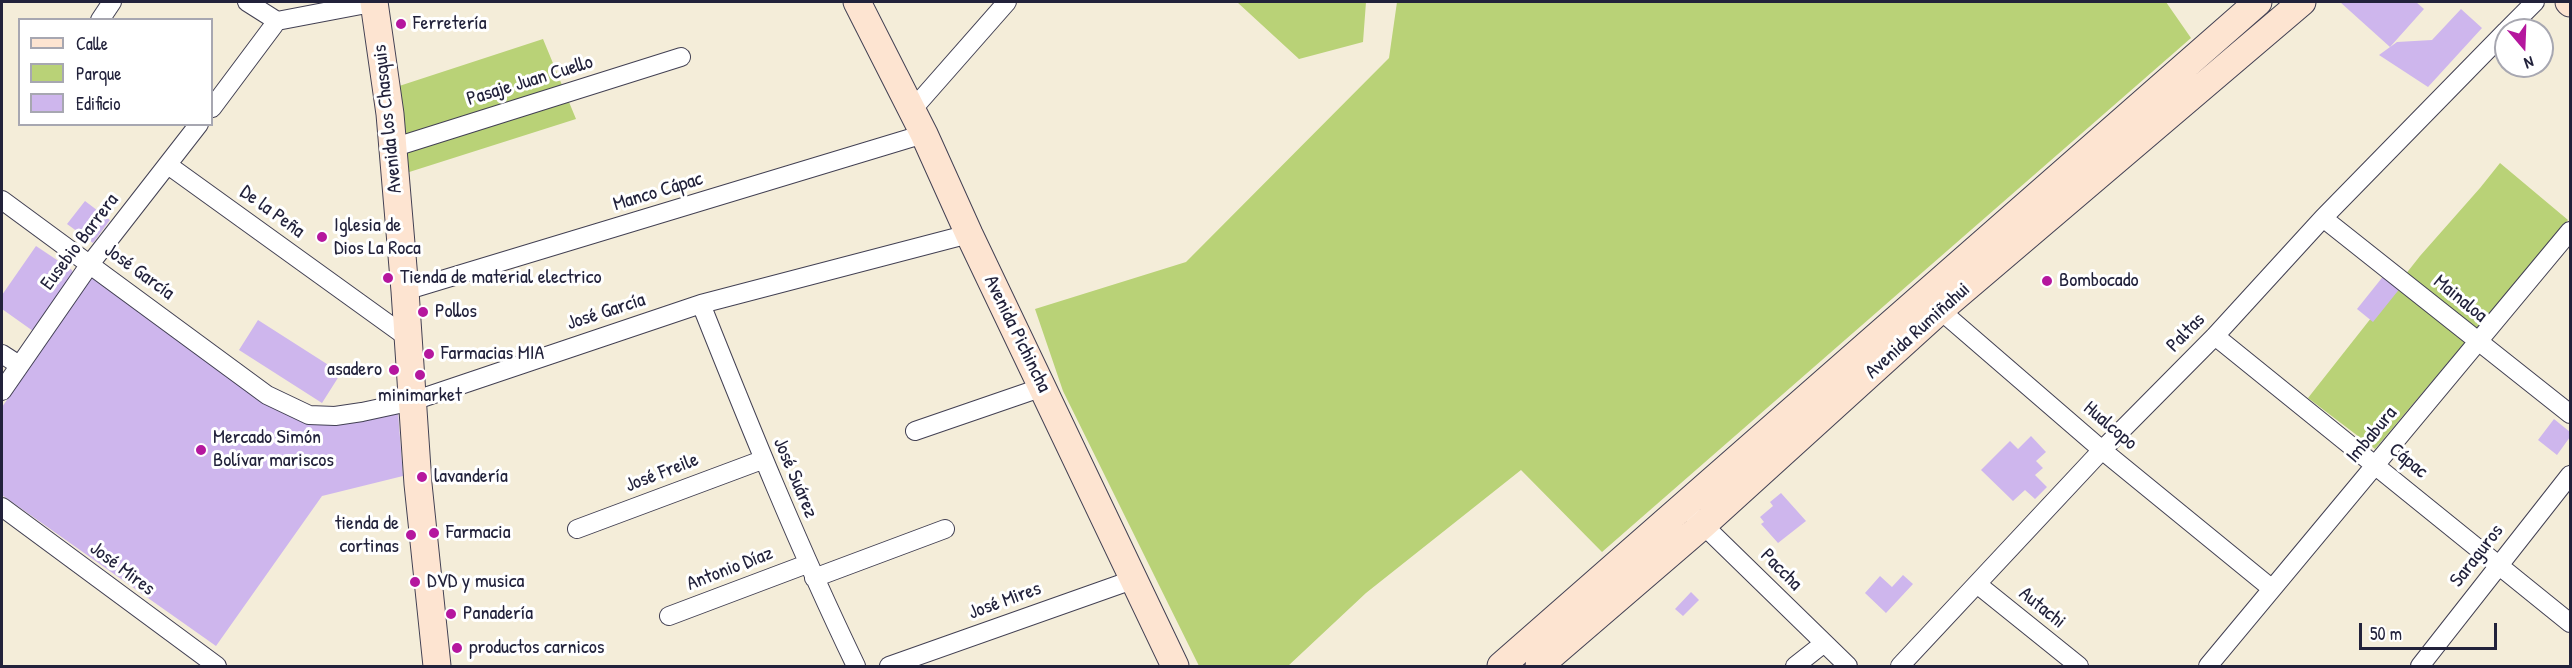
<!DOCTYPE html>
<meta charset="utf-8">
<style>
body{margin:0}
#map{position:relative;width:2572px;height:668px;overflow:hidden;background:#f4edd9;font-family:"Patrick Hand",sans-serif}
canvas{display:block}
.frame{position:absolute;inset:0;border:3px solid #22223b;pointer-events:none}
.legend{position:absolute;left:18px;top:18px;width:195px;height:108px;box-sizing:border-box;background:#fff;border:2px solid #a7a7b1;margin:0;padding:8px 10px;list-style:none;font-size:18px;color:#22223b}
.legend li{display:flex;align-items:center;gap:12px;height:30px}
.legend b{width:30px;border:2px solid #a7a7b1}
.north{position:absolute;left:2494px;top:18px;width:60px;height:60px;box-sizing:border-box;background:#fff;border:2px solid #a7a7b1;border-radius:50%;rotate:161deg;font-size:16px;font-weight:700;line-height:24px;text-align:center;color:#22223b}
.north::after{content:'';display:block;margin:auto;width:21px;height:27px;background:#b5179e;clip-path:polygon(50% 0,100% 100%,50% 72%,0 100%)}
.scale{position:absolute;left:2359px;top:623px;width:138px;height:27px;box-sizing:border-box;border:3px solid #22223b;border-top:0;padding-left:8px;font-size:18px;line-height:21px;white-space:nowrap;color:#22223b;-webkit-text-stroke:4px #fff;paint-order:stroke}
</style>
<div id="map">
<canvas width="2572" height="668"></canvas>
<div class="frame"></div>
<ul class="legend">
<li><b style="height:8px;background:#fde4d1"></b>Calle</li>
<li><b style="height:16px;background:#b9d277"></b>Parque</li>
<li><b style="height:16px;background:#ceb6ed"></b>Edificio</li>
</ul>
<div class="north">N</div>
<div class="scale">50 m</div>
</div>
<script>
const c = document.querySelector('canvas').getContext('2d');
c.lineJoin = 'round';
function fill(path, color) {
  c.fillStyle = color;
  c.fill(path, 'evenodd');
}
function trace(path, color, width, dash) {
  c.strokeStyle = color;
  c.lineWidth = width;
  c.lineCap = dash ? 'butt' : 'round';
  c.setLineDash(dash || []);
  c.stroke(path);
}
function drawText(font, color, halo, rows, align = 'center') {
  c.font = font + ' "Patrick Hand",sans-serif';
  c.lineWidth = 6;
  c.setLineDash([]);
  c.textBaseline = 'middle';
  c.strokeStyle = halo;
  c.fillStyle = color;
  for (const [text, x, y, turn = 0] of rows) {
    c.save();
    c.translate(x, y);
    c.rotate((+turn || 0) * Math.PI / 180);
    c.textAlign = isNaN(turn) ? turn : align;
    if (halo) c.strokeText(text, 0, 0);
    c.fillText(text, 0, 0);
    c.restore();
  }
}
fill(new Path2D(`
 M1237,2h129l-3,40 -64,17z
 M1397,2h769l25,36 -589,514 -81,-82 -155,123 -78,73h-89l-136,-275 -28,-82 151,-47 203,-204z
 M543,39l33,80 -173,55 -13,-85z
 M2500,163l68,57 -193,229 -67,-51 112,-142 60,-68z`), '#b9d277');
fill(new Path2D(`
 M2340,2h76l8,7 -34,38z
 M2461,9l21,19 -54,59 -49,-32 18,-13 35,-2z
 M85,201l25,19 -17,23 -26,-19z
 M36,246l36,24 1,5 -40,56 -31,-22v-14z
 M2385,274l16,13 -28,35 -16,-13z
 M92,275l171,127 44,22 91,-12 5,64 -81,20 -106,150 -214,-151v-88z
 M258,320l83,53 -19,30 -83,-53z
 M2554,419l16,13v5l-13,18 -19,-15z
 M2031,436l15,16 -10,9 7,7 -8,7 12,12 -12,12 -10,-9 -12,11 -32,-31 29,-29 8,8z
 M1781,493l25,28 -28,22 -17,-19 3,-2 -4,-5 13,-11 -3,-4z
 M1903,575l10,9 -27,29 -21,-20 15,-17 12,11z
 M1691,592l8,8 -16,16 -8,-7z`), '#ceb6ed');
const street = new Path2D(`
 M247,2l30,19 100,-19
 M100,20l12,-18
 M2507,30l28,-28
 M212,108l65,-87
 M912,110l95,-108
 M392,148l289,-91
 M168,165l240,173
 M2,200l265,195 42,20 26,1 27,-4 51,-11 288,-97 268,-70
 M2323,218l247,196
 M405,291l519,-157
 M701,304c49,123 98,244 155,362
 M1933,304l169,146 169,138
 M2215,336l355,287
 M2,354l17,11
 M2,391l88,-127 109,-140
 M915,431l128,-44
 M2,507l215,159
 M1695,517l153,149
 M577,529l185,-69
 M814,578l131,-49
 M1977,584l102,82
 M669,616l138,-52
 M889,666l246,-87
 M1795,666l28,-22
 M1900,666l202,-216 113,-114 108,-118 183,-187
 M2208,666l362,-435
 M2420,666l150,-191`);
const secondary = new Path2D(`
 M374,2l16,112 15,177 13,193 19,182
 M857,2l67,132 45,100 206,432
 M2569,2l1,1
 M1501,666l757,-664
 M1539,666l164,-141 237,-215 362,-308`);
trace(street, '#424053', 20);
trace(secondary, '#424053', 29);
trace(street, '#fff', 18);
trace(secondary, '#fde4d1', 27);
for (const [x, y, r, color] of [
 [401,24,6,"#b5179e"],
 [322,237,6,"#b5179e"],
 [388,278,6,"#b5179e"],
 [2047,281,6,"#b5179e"],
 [423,312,6,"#b5179e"],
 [429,354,6,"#b5179e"],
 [394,370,6,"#b5179e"],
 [420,375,6,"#b5179e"],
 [201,450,6,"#b5179e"],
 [422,477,6,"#b5179e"],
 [434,533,6,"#b5179e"],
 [411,535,6,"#b5179e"],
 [415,582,6,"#b5179e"],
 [451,614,6,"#b5179e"],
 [457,648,6,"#b5179e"]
]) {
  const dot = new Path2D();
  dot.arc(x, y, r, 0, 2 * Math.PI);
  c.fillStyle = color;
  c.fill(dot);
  trace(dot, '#fff', 2);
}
drawText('20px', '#22223b', '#fff', [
 ["Ferretería",413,24],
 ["Iglesia de",334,226],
 ["Dios La Roca",334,249],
 ["Tienda de material electrico",400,278],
 ["Bombocado",2059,281],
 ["Pollos",435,312],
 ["Farmacias MIA",441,354],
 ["asadero",382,370,"right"],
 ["minimarket",420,396,"center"],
 ["Mercado Simón",213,438],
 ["Bolívar mariscos",213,461],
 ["lavandería",434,477],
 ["tienda de",399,524,"right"],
 ["cortinas",399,547,"right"],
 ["Farmacia",446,533],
 ["DVD y musica",427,582],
 ["Panadería",463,614],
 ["productos carnicos",469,648]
], 'left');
drawText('20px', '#22223b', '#fff', [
 ["Pasaje Juan Cuello",530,81,-17],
 ["Avenida los Chasquis",388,119,-96],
 ["Manco Cápac",658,192,-17],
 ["De la Peña",272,212,36],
 ["Eusebio Barrera",80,242,-53],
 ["José García",139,272,36],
 ["Mainaloa",2460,299,39],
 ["José García",606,312,-18],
 ["Avenida Rumiñahui",1918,331,-42],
 ["Paltas",2186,333,-46],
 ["Avenida Pichincha",1017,334,64],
 ["Hualcopo",2110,426,40],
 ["Imbabura",2372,435,-50],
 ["Cápac",2408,461,39],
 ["José Freile",662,473,-21],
 ["José Suárez",795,478,67],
 ["Saraguros",2477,556,-52],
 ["José Mires",122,569,37],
 ["Antonio Díaz",730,569,-21],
 ["Paccha",1781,570,45],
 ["José Mires",1005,601,-20],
 ["Autachi",2042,608,39]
]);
</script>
